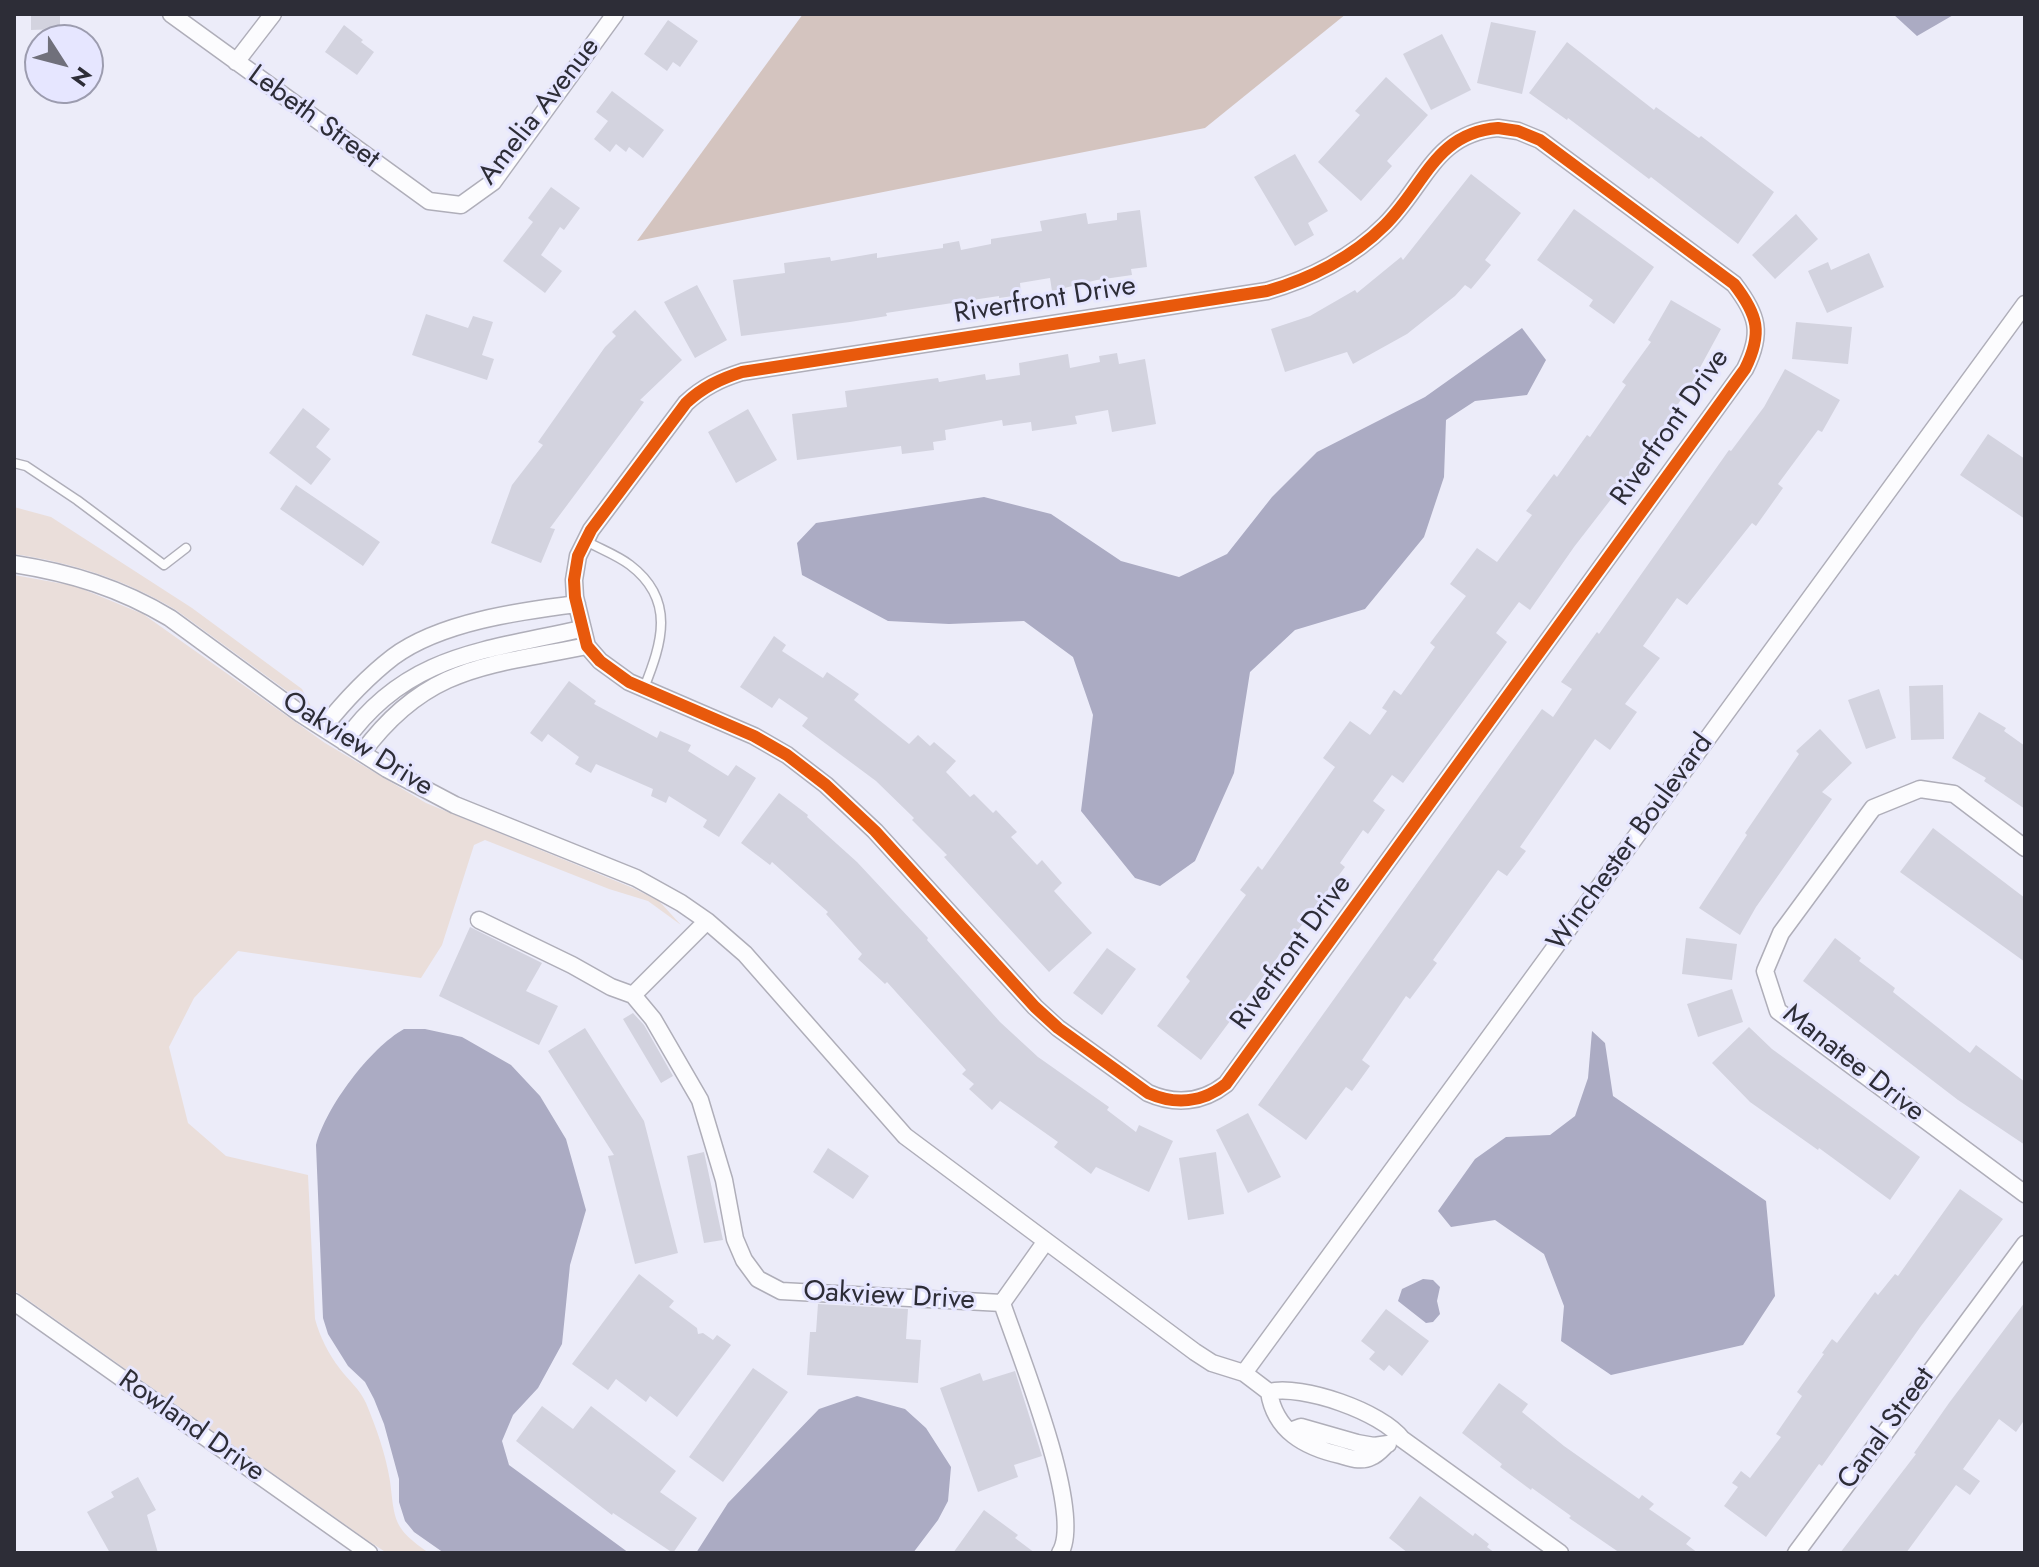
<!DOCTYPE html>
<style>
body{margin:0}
#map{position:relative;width:2039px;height:1567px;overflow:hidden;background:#ececf9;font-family:Jost,sans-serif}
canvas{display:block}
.frame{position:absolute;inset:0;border:16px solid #2d2d37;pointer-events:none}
.north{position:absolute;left:24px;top:24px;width:80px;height:80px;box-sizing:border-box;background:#e6e6ff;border:2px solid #9c9caf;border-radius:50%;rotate:126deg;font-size:22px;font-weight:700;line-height:32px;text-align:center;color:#2d2d37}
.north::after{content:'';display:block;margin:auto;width:28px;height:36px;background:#70707b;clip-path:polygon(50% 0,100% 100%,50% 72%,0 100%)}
</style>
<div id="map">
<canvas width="2039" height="1567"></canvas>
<div class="frame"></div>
<div class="north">N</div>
</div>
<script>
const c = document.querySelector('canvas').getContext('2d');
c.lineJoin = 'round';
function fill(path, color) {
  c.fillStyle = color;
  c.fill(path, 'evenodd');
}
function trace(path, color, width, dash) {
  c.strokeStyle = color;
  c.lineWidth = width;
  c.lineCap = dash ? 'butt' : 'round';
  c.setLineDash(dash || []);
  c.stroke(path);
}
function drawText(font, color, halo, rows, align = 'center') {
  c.font = font + ' Jost,sans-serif';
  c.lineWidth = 6;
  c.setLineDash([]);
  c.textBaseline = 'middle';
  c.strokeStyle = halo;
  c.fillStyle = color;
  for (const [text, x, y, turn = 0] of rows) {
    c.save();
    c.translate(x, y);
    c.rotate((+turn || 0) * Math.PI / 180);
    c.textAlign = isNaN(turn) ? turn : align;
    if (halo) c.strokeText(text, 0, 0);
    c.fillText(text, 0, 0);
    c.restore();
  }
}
fill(new Path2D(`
 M14,507l37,10 141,91 110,81 11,21 -137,-100c-52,-31 -103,-47 -162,-56z
 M14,575l61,11 68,28 182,129 101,60 207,85 26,13 22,24 -33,-24 -39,-12 -124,-49 -11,5 -32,100 -21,33 -183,-27 -44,47 -25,49 19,76 38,33 82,19 7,144c5,18 13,34 25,50 9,12 19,19 26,34 10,24 20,52 24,78 5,41 3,47 39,72h-42l-20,-13 -353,-250z`), '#eadeda');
fill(new Path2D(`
 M803,14h543l-141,114 -568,113z`), '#d4c4bf');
fill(new Path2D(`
 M1893,14h62l-38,22z
 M1522,328l24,32 -19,35 -52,6 -29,19 -2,57 -20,60 -59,72 -70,21 -45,42 -16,101 -39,88 -35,25 -25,-8 -54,-67 12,-96 -20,-58 -49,-36 -75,3 -61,-3 -86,-46 -5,-32 19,-20 168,-26 67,17 70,47 58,16 48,-23 45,-57 45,-45 108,-55z
 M404,1029h21l37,8 49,28 29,31 26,43 20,71 -16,55 -8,79 -24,44 -25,27 -11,26 7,24 120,88h-185l-30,-21 -9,-11 -6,-19v-23l-15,-55 -10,-25 -9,-17 -17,-16 -20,-32 -5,-16 -7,-173c10,-38 54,-97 88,-116z
 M1592,1031l13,12 8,53 153,105 9,95 -32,49 -132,30 -50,-34 3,-35 -20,-52 -49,-34 -44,7 -13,-16 37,-52 31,-22 44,-2 25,-19 13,-38z
 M1423,1279l10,1 7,7 -3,14 3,13 -7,8 -7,1 -28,-22 4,-12z
 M857,1396l48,13 21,19 25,39 -3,34 -10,19 -25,33h-217l32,-50 91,-94z`), '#ababc3');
fill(new Path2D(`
 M31,14h29v15l-29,1z
 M668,20l30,21 -18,26 -7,-5 -6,9 -23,-17z
 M1491,22l45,9 -14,63 -45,-11z
 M344,25l19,15 -2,2 13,10 -17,23 -32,-23z
 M1442,34l29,56 -40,20 -28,-56z
 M1567,42l87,68 2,-3 43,31 2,-2 73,56 -36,52 -87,-67 -2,2 -81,-61 -1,2 -38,-27z
 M1386,77l42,38 -41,46 5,5 -31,35 -43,-39 42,-47 -5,-4z
 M612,91l52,39 -21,28 -14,-11 -3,5 -10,-8 -6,8 -16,-13 14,-18 -12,-9z
 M1295,154l33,57 -20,12 6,12 -19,11 -41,-69z
 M1471,174l50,39 -36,47 6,5 -20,24 -6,-4 -10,11 -48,38 -54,30 -6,-12 -62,20 -14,-43 39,-13 45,-26 2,3 44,-36 2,3z
 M551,187l29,21 -16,22 -4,-3 -19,28 21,16 -17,22 -42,-32 30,-39 -5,-4z
 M1574,209l80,58 -40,57 -25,-18 4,-6 -56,-40z
 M1140,210l7,57 -16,2 1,6 -35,5 -45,11 -2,-13 -30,5 1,12 -22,3v-2l-113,17 1,3 -37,6 -109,14 -8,-56 52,-7 -1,-10 46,-6 1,4 46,-8v5l66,-10v-4l16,-3 2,9 30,-6v-5l51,-8 -2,-10 46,-8 2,11 29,-4v-7z
 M1796,214l22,25 -43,40 -23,-24z
 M1869,253l15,34 -57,26 -19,-42 20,-9 3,8z
 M697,285l30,55 -32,18 -31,-56z
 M1671,300l50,29 -31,57 -51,77 -65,84 -44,63 -11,-8 -23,31 11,9 -104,141 -11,-8 -19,26 12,9 -17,24 -5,-4 -23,33 5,4 -144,193 -44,-34 33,-45 -4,-4 60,-82 -6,-5 18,-24 4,4 73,-103 -12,-9 27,-37 20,14 17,-24 -5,-3 12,-18 7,5 34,-48 -5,-4 36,-47 -16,-12 27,-36 20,14 35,-47 -6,-4 28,-37 3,3 30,-42 3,2 36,-52 -4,-3 29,-40 -3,-2z
 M635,310l47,50 -42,40 4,2 -94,126 5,1 -14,34 -50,-20 21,-58 31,-40 -5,-3 67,-95 11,-11 -4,-4z
 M426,314l42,14 5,-12 20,6 -11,33 12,4 -7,21 -75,-25z
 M1796,322l56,5 -4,37 -56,-5z
 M1117,353l2,11 26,-5 11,65 -44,8 -4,-22 -33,6 2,8 -45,7 -1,-9 -28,4 -1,-6 -57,10 1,10 -13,2 1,8 -32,4 -1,-8 -104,14 -5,-46 55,-7 -2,-16 93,-13 1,4 46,-8 1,6 34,-5 -1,-12 49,-9 2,14 30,-6 -1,-6z
 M1785,369l55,31 -18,32 -4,-2 -40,54 5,4 -27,38 -4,-3 -65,82 -10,-7 -34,48 17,12 -35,46 12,8 -27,38 -15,-11 -75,108 6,4 -19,25 -9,-6 -65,90 4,3 -27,36 -4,-3 -44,64 8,6 -18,25 -6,-4 -40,53 -48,-35 284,-396 11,8 19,-28 -11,-7 36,-50 2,2 130,-184 2,1 33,-44z
 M303,408l27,21 -14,18 15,12 -20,26 -42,-32z
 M748,409l29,51 -41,23 -28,-51z
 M1988,434l37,25v60l-65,-44z
 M296,485l84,57 -17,24 -83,-57z
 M774,636l12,9 -4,6 41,27 4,-6 32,22 -5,6 55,44 9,-9 12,11 4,-4 22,19 -10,11 24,25 4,-3 19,19 3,-3 21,22 -6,5 26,28 5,-5 20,23 -8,8 38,42 -43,39 -105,-115 3,-2 -35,-35 2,-2 -38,-37 -74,-55 6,-8 -29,-20 -7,10 -32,-21z
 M569,681l27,20 -2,3 63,34 3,-7 31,14 -3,6 40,25 8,-11 20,13 -37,59 -16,-10 4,-7 -38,-24 -3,7 -15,-7 2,-7 -57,-25 -5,9 -16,-9 4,-7 -31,-23 -6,8 -12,-9z
 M1943,685l1,54 -33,1 -2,-54z
 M1879,689l17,49 -30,11 -18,-49z
 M1979,712l27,16 -2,3 21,15v63l-41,-28 2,-3 -34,-20z
 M1820,729l32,34 -30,29 10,7 -76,108 -16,28 -41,-27 48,-73 -2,-2 54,-79 -3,-3z
 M779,793l29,22 -1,2 50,45 71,76 -1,2 73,82 38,35 71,50 -2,3 29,22 3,-7 34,16 -24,51 -53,-25 -5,7 -37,-27 4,-5 -58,-41 -8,9 -23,-21 5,-5 -12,-10 4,-4 -79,-88 -2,2 -27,-25 4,-5 -36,-40 2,-2 -56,-50 -2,3 -29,-22z
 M1933,828l92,70v64l-125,-90z
 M470,927l72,36 -16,28 32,15 -19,39 -100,-49z
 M1686,938l51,6 -5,36 -50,-6z
 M1835,938l26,20 -2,3 36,27 -2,4 77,61 6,-8 49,37v63l-67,-45 -155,-119z
 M1107,948l29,21 -34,46 -29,-22z
 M1732,989l11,33 -45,15 -11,-33z
 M633,1013l11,12 29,51 -12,7 -38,-64z
 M1749,1027l23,22 148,108 -30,43 -71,-52 -1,2 -68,-48 -38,-39z
 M585,1028l59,93 34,132 -43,11 -27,-108 6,-1 -66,-104z
 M1248,1113l33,64 -33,16 -32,-63z
 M828,1148l41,28 -16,23 -40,-27z
 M704,1152l19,88 -19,3 -17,-87z
 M1216,1152l8,62 -36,6 -9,-62z
 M1960,1189l43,30 -82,107 -99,140 -3,-2 -53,73 -42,-31 14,-19 -6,-4 9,-12 9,7 31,-41 -5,-3 26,-38 -5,-4 27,-38 -2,-1 10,-14 5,4 38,-51 3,3 17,-21 3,2z
 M639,1274l35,27 -5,6 28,21 1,6 5,-1 10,7 4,-5 14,10 -54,72 -27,-21 -4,6 -30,-23 -8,11 -36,-26z
 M2025,1302v117l-9,13 -17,-13 -36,50 17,12 -10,14 -14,-10 -50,68h-66l76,-99 -2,-1 35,-50z
 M818,1304l90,5 -2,30 15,1 -3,43 -111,-8 3,-43h6z
 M1386,1309l43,32 -27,35 -13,-11 -5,6 -15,-12 6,-7 -14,-11z
 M753,1368l35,24 -65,90 -34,-25z
 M1015,1371l27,85 -28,9 4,12 -40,15 -38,-104 40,-15 3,8z
 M1499,1383l29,21 -6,8 42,34 75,53 3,-4 12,9 -5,5 42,29 -5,6 12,9h-78l-51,-35 2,-2 -39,-28 -1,2 -31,-23 2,-3 -40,-31z
 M542,1406l31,23 18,-23 85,65 -16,21 37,26 -24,35 -60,-40 -1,2 -96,-74z
 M138,1477l18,33 -9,5 11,38h-48l-23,-41 27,-15 -3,-5z
 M1420,1496l53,40 2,-3 14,11 -2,3 8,6h-87l-19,-15z
 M984,1510l34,25 -3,3 20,15h-82z`), '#d3d3df');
const service = new Path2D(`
 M14,463l12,3 51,34 87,65 22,-17
 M586,541c14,8 31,14 44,24 46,35 32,78 14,123`);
const minor = new Path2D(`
 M171,14l258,187 32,4 32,-23 122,-168
 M236,62l37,-48
 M1498,128l20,3 22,9 194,144c24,31 29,49 11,85l-519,715c-24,19 -51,21 -78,9l-90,-65 -23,-21 -160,-176 -49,-46 -39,-30 -33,-19 -125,-54 -29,-21 -13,-15 -12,-49 -1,-17 4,-24 13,-26 95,-127c17,-16 34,-24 56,-31l525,-81c43,-12 86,-34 118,-66 40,-40 50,-92 113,-97z
 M14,564c57,9 106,24 156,54l131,96 86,55 68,36 181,73 45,25 26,18 38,33 160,182 290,216 17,11 32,10 25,19c6,39 36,55 71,63 9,3 22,7 31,2 6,-2 11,-8 15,-12
 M323,728c20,-25 44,-51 70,-71 47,-35 127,-46 184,-53
 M344,742c62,-88 141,-91 237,-113
 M362,753c65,-88 126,-87 225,-107
 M2025,848l-71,-54 -34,-5 -47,19 -92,125 -16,38 13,40 247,183
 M479,920l93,45 39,22 22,8 20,24 47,81 24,80 11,59 9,21 14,19 23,12 221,12
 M633,995l74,-74
 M14,1302l355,251
 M1002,1303c16,48 83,210 58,250
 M1002,1303l44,-62
 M1244,1373l781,-1069
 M1269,1392c33,-8 113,20 133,47l158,114
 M1290,1431l11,-4 56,16 17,3 14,-2
 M1796,1553l229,-309`);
trace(service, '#afaeb9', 11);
trace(minor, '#afaeb9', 19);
trace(service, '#fcfcfe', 8);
trace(minor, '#fcfcfe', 16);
trace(new Path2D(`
 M1498,128l20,3 22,9 194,144c24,31 29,49 11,85l-519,715c-24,19 -51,21 -78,9l-90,-65 -23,-21 -160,-176 -49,-46 -39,-30 -33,-19 -125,-54 -29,-21 -13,-15 -12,-49 -1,-17 4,-24 13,-26 95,-127c17,-16 34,-24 56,-31l525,-81c43,-12 86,-34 118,-66 40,-40 50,-92 113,-97z`), '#e8590c', 12);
drawText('28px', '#2d2d37', '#e6e6ff', [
 ["Amelia Avenue",540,112,-52],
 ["Lebeth Street",313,118,36],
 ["Riverfront Drive",1045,301,-9],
 ["Riverfront Drive",1671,428,-55],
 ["Oakview Drive",357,745,32],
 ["Winchester Boulevard",1631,843,-54],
 ["Riverfront Drive",1292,953,-54],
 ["Manatee Drive",1853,1064,38],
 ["Oakview Drive",889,1297,3],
 ["Rowland Drive",191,1427,35],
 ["Canal Street",1887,1429,-54]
]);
</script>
